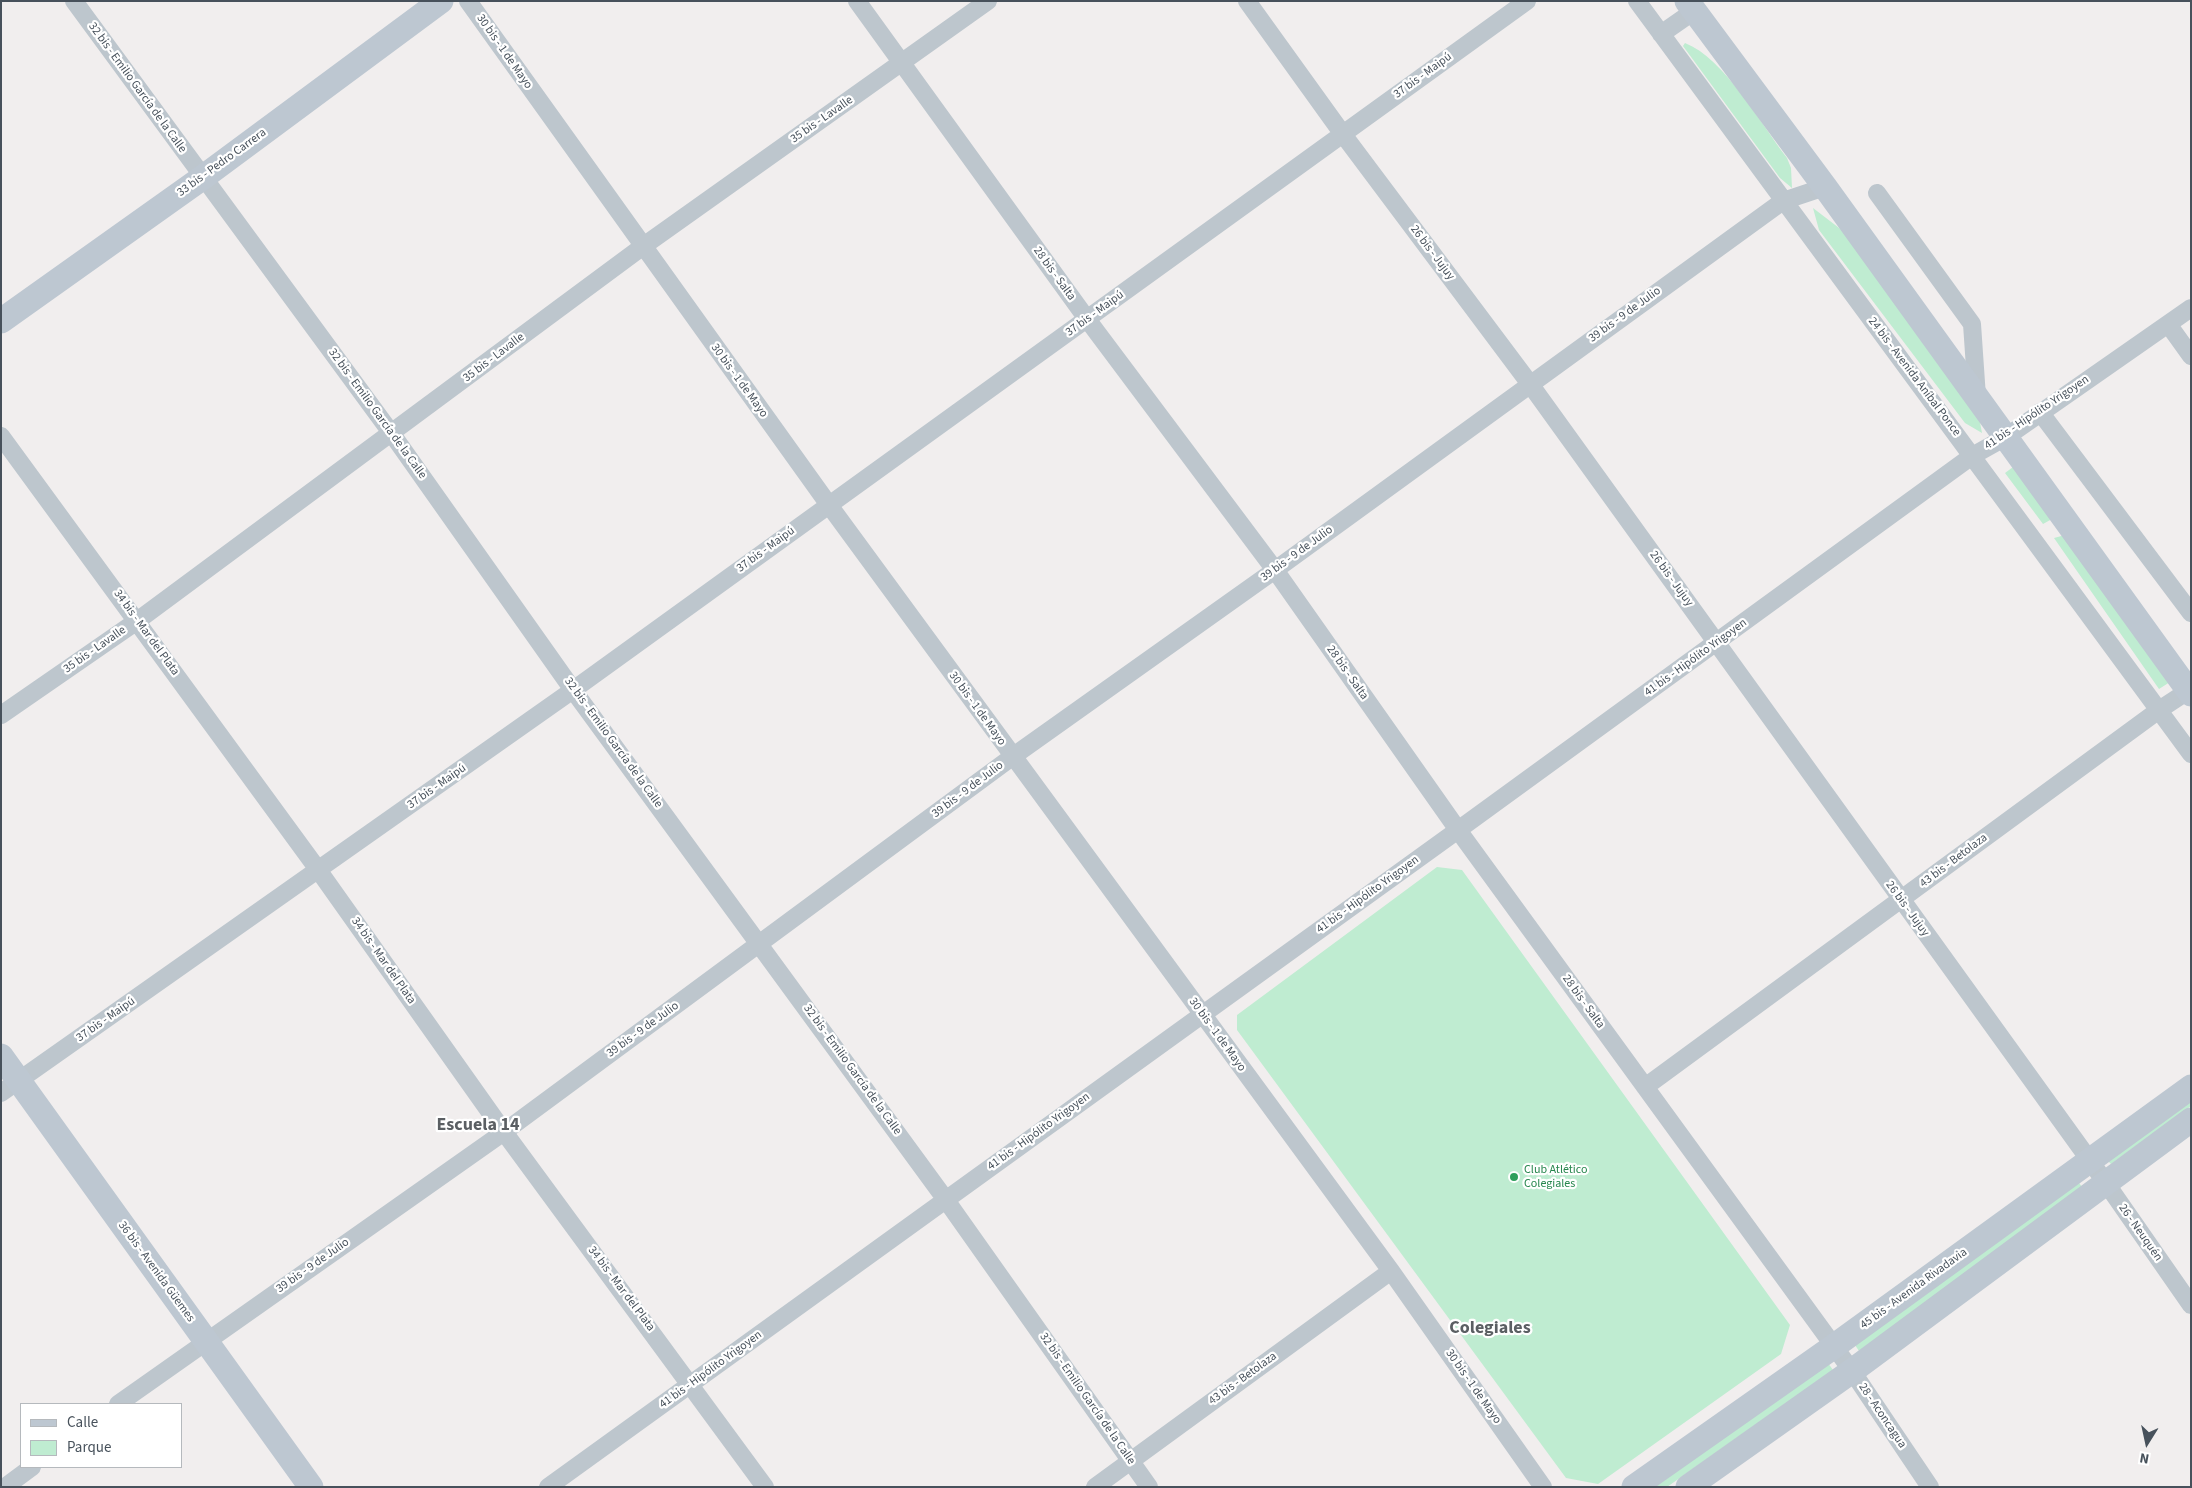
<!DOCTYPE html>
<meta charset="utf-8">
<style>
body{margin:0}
#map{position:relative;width:2192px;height:1488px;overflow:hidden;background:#f1eeee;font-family:"Source Sans 3",sans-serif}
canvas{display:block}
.frame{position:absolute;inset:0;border:2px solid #47515b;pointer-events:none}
.legend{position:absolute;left:20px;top:1403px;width:162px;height:65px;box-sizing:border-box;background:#fff;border:1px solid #b5b9bd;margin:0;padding:6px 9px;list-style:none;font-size:15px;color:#47515b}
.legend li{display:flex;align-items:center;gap:10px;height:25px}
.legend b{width:25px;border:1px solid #b5b9bd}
.north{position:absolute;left:2122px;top:1418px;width:50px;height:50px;-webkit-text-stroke:4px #fff;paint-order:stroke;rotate:190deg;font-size:14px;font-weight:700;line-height:20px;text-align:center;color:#47515b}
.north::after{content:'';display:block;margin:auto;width:18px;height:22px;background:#47515b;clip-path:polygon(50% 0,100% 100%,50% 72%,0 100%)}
</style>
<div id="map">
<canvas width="2192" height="1488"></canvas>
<div class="frame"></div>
<ul class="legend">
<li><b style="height:6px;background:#bdc7d1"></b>Calle</li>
<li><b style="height:14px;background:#bfecd1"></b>Parque</li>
</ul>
<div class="north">N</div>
</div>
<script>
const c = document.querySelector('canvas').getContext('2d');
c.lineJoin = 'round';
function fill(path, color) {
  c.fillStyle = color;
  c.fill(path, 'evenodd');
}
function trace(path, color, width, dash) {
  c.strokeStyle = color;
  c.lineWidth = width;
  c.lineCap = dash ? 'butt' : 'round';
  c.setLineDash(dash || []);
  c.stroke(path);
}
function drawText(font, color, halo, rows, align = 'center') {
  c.font = font + ' "Source Sans 3",sans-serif';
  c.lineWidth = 4.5;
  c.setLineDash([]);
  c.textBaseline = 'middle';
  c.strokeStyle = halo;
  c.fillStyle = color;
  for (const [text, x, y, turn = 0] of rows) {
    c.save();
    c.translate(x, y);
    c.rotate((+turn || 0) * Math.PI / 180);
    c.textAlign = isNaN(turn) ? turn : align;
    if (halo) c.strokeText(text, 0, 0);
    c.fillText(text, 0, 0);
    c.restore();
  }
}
fill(new Path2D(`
 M1685,43c39,15 76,81 102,115l4,10 1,20 -12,-10 -97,-132z
 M1813,208l34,26 132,183 3,16 -17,-10 -146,-193z
 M2013,467l39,52 -9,5 -38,-51z
 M2065,535l105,147 -11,7 -105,-151z
 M1437,867l25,3 328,455 -9,29 -183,130 -32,-6 -329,-448v-15z
 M2191,1100v6l-80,58 -4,-4z
 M2077,1180l5,7 -223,164 -4,-6z
 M1828,1363l5,7 -166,117h-14z`), '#bfecd1');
trace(new Path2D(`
 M74,1l318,433 181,256 373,510 203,287
 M468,1l361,504 562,766 152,216
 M857,1l230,318 188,251 183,260 394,541 78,116
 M1247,1l95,132 188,251 576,799 85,122
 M1637,1l554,753
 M1661,34l33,-23
 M1877,193l95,131 5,73
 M2168,324l23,32
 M2040,412l151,201
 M1,436l318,435 185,261 261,355
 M1,715l136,-94 505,-374 346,-246
 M1645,1087l514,-377 32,-21
 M1,1093l572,-403 954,-689
 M118,1404l386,-272 508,-375 263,-187 508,-369 42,-14
 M5,1487l27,-20
 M548,1487l910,-657 514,-374 34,-19 185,-129
 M1095,1487l296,-216`), '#bdc6cd', 18);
trace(new Path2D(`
 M1687,1l138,186 366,507
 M1,321l201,-143 239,-177
 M1,1056l310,431
 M1634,1487l199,-140 358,-260
 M1688,1487l164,-116 339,-251`), '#bdc7d1', 25);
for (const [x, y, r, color] of [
 [1514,1177,5,"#2e9e5b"]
]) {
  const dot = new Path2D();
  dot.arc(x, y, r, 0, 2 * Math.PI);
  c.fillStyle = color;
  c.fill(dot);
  trace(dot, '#fff', 2);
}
drawText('12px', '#47515b', '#fff', [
 ["30 bis - 1 de Mayo",504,52,55],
 ["37 bis - Maipú",1423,76,-36],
 ["32 bis - Emilio García de la Calle",137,88,54],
 ["35 bis - Lavalle",822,120,-35],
 ["33 bis - Pedro Carrera",222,163,-36],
 ["26 bis - Jujuy",1432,253,53],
 ["28 bis - Salta",1054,274,54],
 ["37 bis - Maipú",1095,314,-36],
 ["39 bis - 9 de Julio",1625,315,-36],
 ["35 bis - Lavalle",494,358,-37],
 ["24 bis - Avenida Aníbal Ponce",1914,377,53],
 ["30 bis - 1 de Mayo",739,381,54],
 ["41 bis - Hipólito Yrigoyen",2037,413,-34],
 ["32 bis - Emilio García de la Calle",377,414,54],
 ["37 bis - Maipú",766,550,-36],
 ["39 bis - 9 de Julio",1297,554,-36],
 ["26 bis - Jujuy",1671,579,54],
 ["34 bis - Mar del Plata",146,633,54],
 ["35 bis - Lavalle",95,650,-35],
 ["41 bis - Hipólito Yrigoyen",1696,658,-36],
 ["28 bis - Salta",1347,673,55],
 ["30 bis - 1 de Mayo",977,709,54],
 ["32 bis - Emilio García de la Calle",613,743,54],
 ["37 bis - Maipú",437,787,-35],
 ["39 bis - 9 de Julio",968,790,-37],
 ["43 bis - Betolaza",1954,861,-37],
 ["41 bis - Hipólito Yrigoyen",1368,895,-36],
 ["26 bis - Jujuy",1907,909,54],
 ["34 bis - Mar del Plata",383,961,55],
 ["28 bis - Salta",1583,1002,54],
 ["37 bis - Maipú",106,1020,-35],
 ["39 bis - 9 de Julio",643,1030,-36],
 ["30 bis - 1 de Mayo",1217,1035,54],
 ["32 bis - Emilio García de la Calle",852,1070,54],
 ["41 bis - Hipólito Yrigoyen",1039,1132,-36],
 ["26 - Neuquén",2140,1233,55],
 ["39 bis - 9 de Julio",313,1266,-35],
 ["36 bis - Avenida Güemes",156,1272,54],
 ["34 bis - Mar del Plata",621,1289,53],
 ["45 bis - Avenida Rivadavia",1914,1289,-36],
 ["41 bis - Hipólito Yrigoyen",711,1370,-36],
 ["43 bis - Betolaza",1243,1379,-36],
 ["30 bis - 1 de Mayo",1473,1387,55],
 ["32 bis - Emilio García de la Calle",1087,1399,55],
 ["28 - Aconcagua",1882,1416,56]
]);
drawText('12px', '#27864d', '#fff', [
 ["Club Atlético",1524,1170],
 ["Colegiales",1524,1184]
], 'left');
drawText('bold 18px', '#5b5f63', '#fff', [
 ["Escuela 14",478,1126],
 ["Colegiales",1490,1329]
]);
</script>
